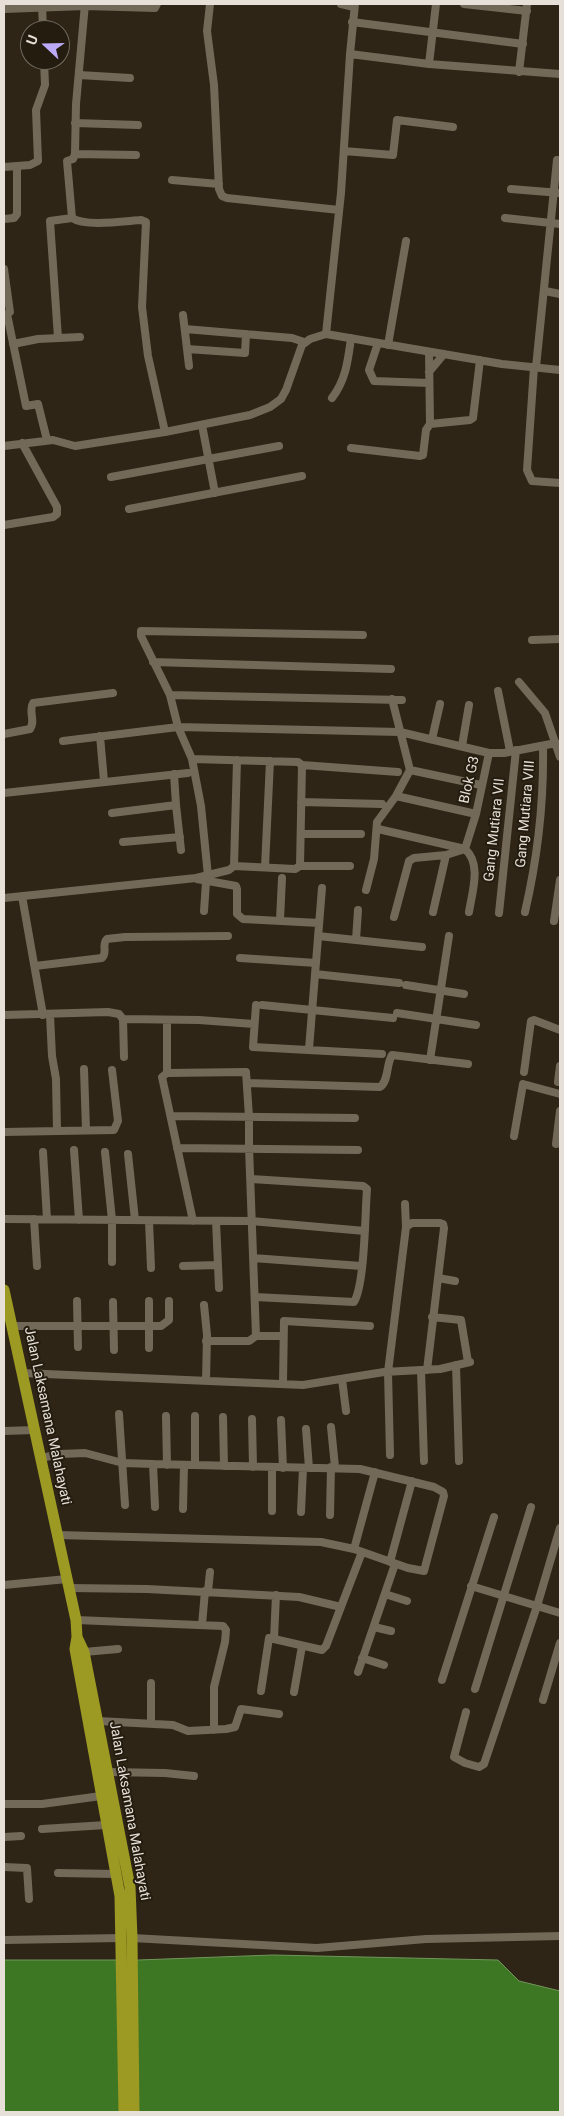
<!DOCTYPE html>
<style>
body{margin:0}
#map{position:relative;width:564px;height:2116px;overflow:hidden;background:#2e2517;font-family:Roboto,sans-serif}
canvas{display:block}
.frame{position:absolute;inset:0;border:5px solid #e6e0d8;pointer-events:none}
.north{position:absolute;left:20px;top:20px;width:50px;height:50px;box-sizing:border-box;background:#241c0e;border:1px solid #726a5f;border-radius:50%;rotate:291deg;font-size:14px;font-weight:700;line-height:20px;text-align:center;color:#e6e0d8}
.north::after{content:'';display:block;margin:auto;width:18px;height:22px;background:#bcaaf6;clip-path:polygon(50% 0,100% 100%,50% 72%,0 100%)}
</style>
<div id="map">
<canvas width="564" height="2116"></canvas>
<div class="frame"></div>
<div class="north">U</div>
</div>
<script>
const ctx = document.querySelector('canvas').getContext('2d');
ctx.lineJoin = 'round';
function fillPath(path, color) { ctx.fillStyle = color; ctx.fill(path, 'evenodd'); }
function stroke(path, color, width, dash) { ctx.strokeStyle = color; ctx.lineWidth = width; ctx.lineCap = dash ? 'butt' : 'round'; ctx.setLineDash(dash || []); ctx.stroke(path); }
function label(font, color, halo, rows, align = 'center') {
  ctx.font = font + ' Roboto,sans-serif'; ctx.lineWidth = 4; ctx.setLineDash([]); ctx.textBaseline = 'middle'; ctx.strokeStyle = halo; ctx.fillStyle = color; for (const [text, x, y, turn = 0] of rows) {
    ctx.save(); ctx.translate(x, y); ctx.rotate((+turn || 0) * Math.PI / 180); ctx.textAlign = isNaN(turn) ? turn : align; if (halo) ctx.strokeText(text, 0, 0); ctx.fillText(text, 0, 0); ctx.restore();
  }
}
const water = new Path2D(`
 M273,1955L498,1960L519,1981L560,1991V2112H4V1960H138Z`);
fillPath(water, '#3e7724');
stroke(water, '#70965a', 1);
stroke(new Path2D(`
 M42,4L43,30
 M85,4L76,104L75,154L73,159L67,161L72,218C85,227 125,221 141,220L146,222L142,307L148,356L165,432
 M210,4L207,31L214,85L219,189L222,196L227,198L339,210
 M341,4L354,7
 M464,4L527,11
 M4,9L85,6L155,8L157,4
 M352,22L523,44
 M350,54L429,64L560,74
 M429,64L436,4
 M519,72L527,4
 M79,75L130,78
 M75,123L138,125
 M344,151L393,155L397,120L453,127
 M75,154L136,155
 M4,167L30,165L38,161L36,110L45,85L44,60
 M172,180L219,184
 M511,189L560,193
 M505,218L560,224
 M4,219L14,218L17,214V167
 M4,269L10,312L7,314
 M545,291L560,294
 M4,315L7,314L26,406L38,404L47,440
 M183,315L189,366
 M185,329L292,338L304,342
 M326,334L341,193L350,54L355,4
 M58,338L50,221L72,218
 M378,343L369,370L374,381L429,383
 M13,344L38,339L80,337
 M388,345L406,241
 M187,349L245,353L246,334
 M429,352L430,424
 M534,367L527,470L532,481L560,483
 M536,367L557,160
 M429,372L444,354
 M332,398C346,380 348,360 351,338
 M202,425L215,493
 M4,446L53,440L75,446L165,432L250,415L270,407L281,399L286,390L302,345L310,339L326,334L502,364L560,370
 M351,448L420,456L423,455L426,430L430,424L470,420L473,418L480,360
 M111,477L279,446
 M129,509L302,476
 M4,525L53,517L57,514V507L22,443
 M532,640L560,639
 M153,662L391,669
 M519,682L545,713L560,757
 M498,691L510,751
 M170,695L402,700
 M4,734L30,729C36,721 28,711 33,703L113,693
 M100,736L104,781
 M432,739L440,704
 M63,741L178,727L400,732L489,753
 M462,746L469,705
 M192,759L298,762L302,765L398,772
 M410,770L481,785
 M4,793L188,773
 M396,796L476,814
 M301,802L382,804
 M176,805L181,850
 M112,813L176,805L174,774
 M378,829L465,849C482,864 472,892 469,912
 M301,834H361
 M123,842L180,837
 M465,849L476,814L489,753H504L556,743
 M234,866L295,869L300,866L302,765
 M300,866H350
 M265,867L270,761
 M208,876L201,806L192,759L178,727L170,695L141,636V631L363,635
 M197,879L236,886L237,889V914L243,919L319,923
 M366,890L374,859L377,822L396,796L410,770L392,699
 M22,896L43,1015
 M4,898L196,878L229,870L234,866L237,760
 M204,911L206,882
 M433,912L446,855
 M525,912C538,856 544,803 543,746
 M499,913L516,750
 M394,917L409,861L414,858L446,855L465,849
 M280,920L282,878
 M554,921L560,880
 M318,936L422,947
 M356,940L358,910
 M240,958L316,963
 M35,966L102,958C108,953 101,944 107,939L125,937L228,936
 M315,974L399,983
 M406,985L464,994
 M256,1005L253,1047L382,1054
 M262,1005L393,1018
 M397,1013L476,1025
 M4,1015L108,1012L119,1014L123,1019L199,1020L254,1024
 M50,1015L52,1056L56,1079L57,1131
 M123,1019L124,1057
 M167,1020V1073L162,1077L193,1221
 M309,1049L322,888
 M430,1060L449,936
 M84,1069L86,1130
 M524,1072L531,1021L534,1020L560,1030
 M167,1073L246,1072L249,1117V1147L256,1336L249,1341H206
 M558,1082L560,1066
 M247,1083L380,1087C389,1081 386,1064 392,1055L468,1064
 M171,1116L355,1118
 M4,1132L114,1130L118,1121L112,1070
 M514,1136L523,1084L560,1094
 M556,1144L560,1111
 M177,1148L358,1150
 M74,1150L79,1220
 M43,1152L47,1219
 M105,1152L112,1220V1262
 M128,1154L135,1220
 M251,1179L363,1186L367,1189C365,1213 365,1284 354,1302L255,1297
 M405,1204L406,1227
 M4,1219L251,1221L365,1231
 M34,1219L37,1266
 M149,1221L151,1268
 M216,1221L219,1288
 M253,1258L361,1266
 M183,1266L218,1265
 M438,1278L455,1281
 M77,1301L78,1347
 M113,1302L114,1350
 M204,1305L207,1335L206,1381
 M432,1317L461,1320L468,1362
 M12,1326H161L169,1320V1301
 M256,1336H283
 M149,1348V1301
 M456,1365L459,1461
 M421,1370L424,1461
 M22,1373L303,1385L384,1372L440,1369L470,1362
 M342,1379L346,1411
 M283,1383L284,1321L370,1326
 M119,1414L125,1505
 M166,1416L167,1465
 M223,1417L224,1466
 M252,1419L253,1467
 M281,1420L283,1468
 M331,1427L335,1467
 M306,1429L309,1468
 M4,1431L35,1430
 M390,1455L388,1372L406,1227L412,1223H440L443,1224L444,1228L427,1370
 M41,1458L60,1454L85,1453L123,1463L153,1464L360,1469L434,1487L443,1492L444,1496L424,1571L408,1568L354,1549L321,1542L57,1535
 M153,1464L155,1507
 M195,1465V1416
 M183,1509L184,1465
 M272,1511V1467
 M301,1512L303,1468
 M330,1515L331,1467
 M560,1528L537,1606L560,1613
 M354,1549L375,1472
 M390,1562L412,1481
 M4,1585L67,1579
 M69,1588L147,1589L299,1597L341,1607
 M208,1591L210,1572
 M385,1594L407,1601
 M276,1595L274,1639L322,1650L326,1646L362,1552
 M76,1620L223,1626L226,1630L225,1642L214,1687V1730
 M202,1625L205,1591
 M374,1627L391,1631
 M84,1652L118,1649
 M362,1658L384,1665
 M358,1672L395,1564
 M442,1680L494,1517
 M475,1689L531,1507
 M261,1691L269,1638L274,1639
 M294,1692L302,1646
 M543,1700L560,1643
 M466,1712L454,1757L465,1763L479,1767L484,1764L537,1606L471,1586
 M98,1721L173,1725L188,1731L226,1729L235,1727L241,1709L279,1714
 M151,1723V1683
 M108,1772L165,1773L194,1776
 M4,1804H42L101,1796
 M42,1829L106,1825
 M4,1837L21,1836
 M4,1867L27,1868L29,1899
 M58,1873L117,1874
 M132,1938L317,1948L426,1939L560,1936
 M4,1940L121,1938`), '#736959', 8);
stroke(new Path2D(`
 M4,1290L76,1620L77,1637L75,1649L120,1896L124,2112
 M77,1637L84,1652L130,1887L132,1938L134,2112`), '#9c9a22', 11);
label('14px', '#e6e0d8', '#241c0e', [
 ["Blok G3",470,780,-77],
 ["Gang Mutiara VIII",526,814,-85],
 ["Gang Mutiara VII",495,830,-84],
 ["Jalan Laksamana Malahayati",47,1416,78],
 ["Jalan Laksamana Malahayati",129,1811,80]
]);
</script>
